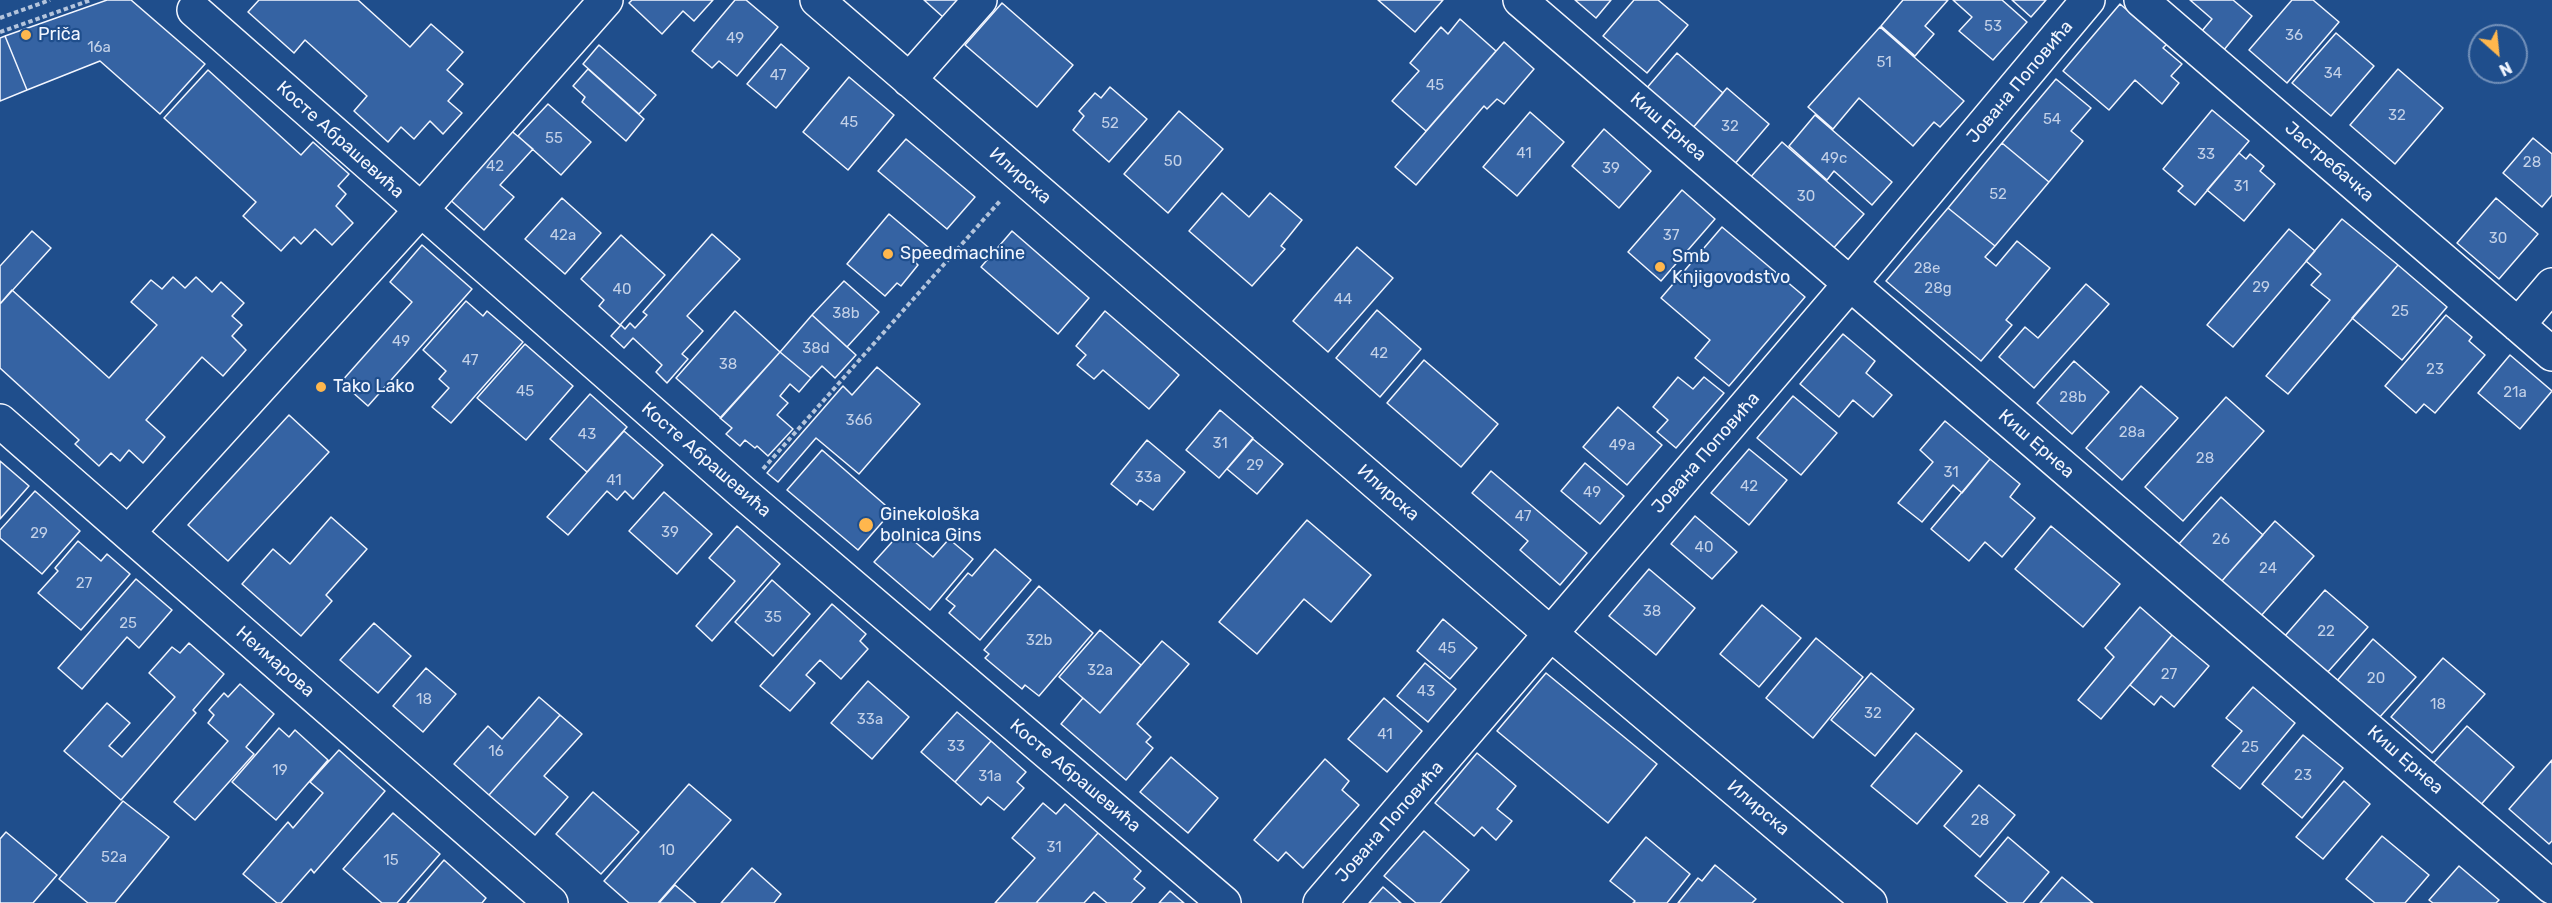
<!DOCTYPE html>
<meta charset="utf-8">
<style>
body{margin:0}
#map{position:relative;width:2552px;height:903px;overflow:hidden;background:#1f4e8c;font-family:Rubik,sans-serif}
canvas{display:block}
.north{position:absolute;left:2468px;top:24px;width:60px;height:60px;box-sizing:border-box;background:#1f4e8c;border:2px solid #7391ba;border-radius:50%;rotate:153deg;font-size:16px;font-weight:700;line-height:24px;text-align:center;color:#f2f6ff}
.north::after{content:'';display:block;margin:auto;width:21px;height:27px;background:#ffb74d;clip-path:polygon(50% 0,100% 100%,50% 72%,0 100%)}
</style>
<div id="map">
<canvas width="2552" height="903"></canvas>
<div class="north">N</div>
</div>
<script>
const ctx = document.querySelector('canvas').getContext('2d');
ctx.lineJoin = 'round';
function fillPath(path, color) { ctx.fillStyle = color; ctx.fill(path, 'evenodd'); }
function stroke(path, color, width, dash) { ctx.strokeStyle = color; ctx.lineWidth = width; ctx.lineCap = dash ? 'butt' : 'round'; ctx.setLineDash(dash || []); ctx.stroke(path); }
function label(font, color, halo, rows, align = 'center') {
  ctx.font = font + ' Rubik,sans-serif'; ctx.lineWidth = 4.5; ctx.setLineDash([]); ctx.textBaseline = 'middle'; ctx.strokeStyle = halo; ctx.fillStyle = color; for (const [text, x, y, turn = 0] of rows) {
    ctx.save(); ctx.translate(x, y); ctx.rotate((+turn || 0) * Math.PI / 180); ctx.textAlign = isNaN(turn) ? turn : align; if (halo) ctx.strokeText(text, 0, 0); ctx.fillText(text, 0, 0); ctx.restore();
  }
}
const building = new Path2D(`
 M107,0H131L205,64L160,114L100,61L27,90L5,36Z
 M259,0H358L410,47L431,24L463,52L447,70L463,84L448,101L462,113L443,134L430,121L414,139L401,127L388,142L354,111L367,96L305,40L294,53L248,12Z
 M632,0H713L694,21L683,11L662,34L629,3Z
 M735,0H746L778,27L737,76L719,61L712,68L692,51Z
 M924,0H958L943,17Z
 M1378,0H1443L1415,32Z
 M1575,0H1611L1596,18Z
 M1634,0H1658L1688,25L1647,73L1603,36Z
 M1903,0H1948L1925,26L1934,34L1915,56L1881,26Z
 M1953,0H2002L2027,22L1993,60L1959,31L1972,17Z
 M2012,0H2046L2031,17Z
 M2190,0H2233L2252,16L2223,51L2201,32L2212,19Z
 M2292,0H2313L2339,22L2287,83L2249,50Z
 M1002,3L1073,65L1037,107L965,45Z
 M2120,4L2167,44L2163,48L2182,64L2171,76L2179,83L2162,104L2135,80L2109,110L2063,71Z
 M1460,19L1496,51L1426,131L1392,101L1419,71L1410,63L1441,27L1448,34Z
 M1880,27L1964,101L1940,127L1934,122L1913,146L1859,98L1833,129L1808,107Z
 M2336,33L2374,66L2331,116L2292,83Z
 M5,36L27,90L0,101V38Z
 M1504,42L1534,69L1504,104L1497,99L1487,109L1484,106L1416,185L1395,167Z
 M781,44L809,68L776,108L747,84Z
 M599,45L656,95L639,114L583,64Z
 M1677,53L1723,93L1691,130L1645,90Z
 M588,69L644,119L626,141L582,102L585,97L573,86Z
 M2398,69L2443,108L2395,164L2350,125Z
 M208,70L301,155L313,142L349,174L338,186L346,194L336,206L353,223L332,245L315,229L301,244L294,237L281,251L243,216L256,202L164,118Z
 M849,77L894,115L848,170L803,132Z
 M2056,79L2091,108L2071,131L2083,141L2049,182L2002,143Z
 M1110,87L1147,119L1109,162L1073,130L1084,116L1079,111L1095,93L1101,98Z
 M1727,88L1769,124L1733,166L1691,130Z
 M548,104L591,142L561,175L518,136Z
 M2212,110L2249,141L2195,205L2178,191L2183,186L2163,169Z
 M1179,111L1223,149L1168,213L1124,174Z
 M1530,112L1564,142L1517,196L1483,167Z
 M1815,115L1892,182L1872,205L1834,171L1827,180L1789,146Z
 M508,128L533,149L500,185L514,197L484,230L447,197Z
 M1604,129L1651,171L1619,208L1572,166Z
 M2533,138L2552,154V195L2542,207L2503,173Z
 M906,139L975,197L947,229L878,171Z
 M1782,142L1864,214L1830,252L1748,180Z
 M2002,143L2049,182L1995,246L1948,208Z
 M2239,153L2246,159L2250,154L2264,166L2260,171L2275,184L2244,221L2207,190Z
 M1682,190L1715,219L1661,281L1628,252Z
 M1222,193L1249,217L1270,193L1302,220L1281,246L1285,249L1252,286L1189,231Z
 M562,198L601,233L565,274L525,239Z
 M2496,198L2538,234L2499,279L2457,243Z
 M1948,208L1995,246L1985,257L1996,266L2017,241L2050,268L2006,320L2012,325L1981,361L1886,281Z
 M889,214L928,247L915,262L918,265L901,286L897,283L885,296L847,264Z
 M2342,219L2398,265L2288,394L2266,376L2330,300L2311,285L2321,274L2306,261Z
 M1722,227L1805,297L1729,386L1695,358L1710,340L1661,298Z
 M2289,229L2315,251L2233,347L2207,325Z
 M32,231L51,248L0,304V266Z
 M1012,231L1089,298L1058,334L981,267Z
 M712,234L740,259L687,316L703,331L682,354L688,359L667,383L656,372L662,365L633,338L624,348L611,336L621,325L625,329L630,323L635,328L647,315L643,312Z
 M621,235L665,275L620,325L599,306L604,300L581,279Z
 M422,245L472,289L368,406L341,382L412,302L390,282Z
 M1357,247L1393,278L1328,352L1293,321Z
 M2398,265L2447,307L2402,360L2352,318Z
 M173,277L185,288L196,277L212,292L221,282L244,303L232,316L242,325L232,336L246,350L223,376L202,357L146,420L165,437L143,463L129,450L120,461L111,453L99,466L75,444L79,440L0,368V304L12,290L109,378L157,325L131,302L151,280L162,289Z
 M844,281L879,312L847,347L812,315Z
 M2086,284L2109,304L2034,388L1999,357L2025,327L2038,338Z
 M466,301L483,316L487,311L523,342L451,423L432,407L449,388L439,379L446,371L423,350Z
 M1377,310L1421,349L1380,397L1336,358Z
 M735,311L780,352L721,418L676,378Z
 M1105,311L1179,375L1149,409L1103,370L1094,379L1077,365L1086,355L1076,346Z
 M812,315L856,355L835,378L822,366L811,378L780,352Z
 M2446,315L2472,337L2469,341L2485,355L2435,413L2424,404L2416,413L2385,386Z
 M1843,334L1875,361L1866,373L1892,395L1873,417L1853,400L1839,417L1800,384Z
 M525,344L573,386L526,440L477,398Z
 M780,352L811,378L799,392L790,384L780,396L788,403L777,415L793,429L768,456L757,446L755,448L745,440L740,446L726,434L732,428L720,418Z
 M2510,355L2552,391L2520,429L2478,393Z
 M1424,360L1498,424L1461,467L1387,403Z
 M2074,361L2109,392L2072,434L2037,403Z
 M877,367L920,404L859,474L816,438L778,482L767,473L843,386L852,395Z
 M1678,377L1693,389L1704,377L1724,393L1676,448L1657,432L1668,420L1653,407Z
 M2141,386L2178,418L2122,480L2086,448Z
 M590,394L627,427L587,472L550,439Z
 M1793,396L1837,433L1801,475L1757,438Z
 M2226,397L2264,431L2183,521L2145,487Z
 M1618,407L1662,445L1627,485L1583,447Z
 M1220,410L1253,438L1219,478L1186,450Z
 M289,415L329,452L228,561L188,525Z
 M1945,421L1990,459L1962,493L1953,485L1922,522L1898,503L1933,462L1920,450Z
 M624,431L663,465L633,499L625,491L617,500L607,491L568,535L547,517Z
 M1253,439L1283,464L1257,494L1227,469Z
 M1147,440L1185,472L1153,510L1140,500L1137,505L1111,484Z
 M1749,449L1787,480L1749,525L1711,493Z
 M822,450L892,511L858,550L787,490Z
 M1990,459L2020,484L2010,497L2035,518L2002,557L1985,542L1969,561L1931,529Z
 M0,461L29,486L0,519Z
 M1585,463L1624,496L1600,524L1561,491Z
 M1491,471L1587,553L1560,585L1520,550L1528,541L1472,493Z
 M35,491L80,531L42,574L0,538V530Z
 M664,492L712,534L677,574L629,531Z
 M2221,497L2263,535L2221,582L2178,545Z
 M1695,516L1737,552L1712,579L1671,544Z
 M331,517L367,549L326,595L332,601L301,636L242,584L273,549L290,564Z
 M1307,520L1371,575L1331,622L1304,599L1257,654L1219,622Z
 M2275,521L2314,556L2260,617L2221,582Z
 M737,526L780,564L712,641L696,626L735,581L709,558Z
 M2051,526L2120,584L2083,627L2015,569Z
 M902,531L933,557L949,539L973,559L930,610L874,562Z
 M78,541L101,561L107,554L130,574L81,630L38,593L58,571L55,568Z
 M995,549L1031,580L980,640L949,613L955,606L946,599L968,573L972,576Z
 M1649,569L1695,608L1656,655L1609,616Z
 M136,579L172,610L139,648L127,637L82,689L58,668Z
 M772,580L810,614L773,656L735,622Z
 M1039,586L1093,633L1039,696L1025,685L1022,689L985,658L989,654L984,650Z
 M2325,590L2368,627L2326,674L2284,637Z
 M832,604L866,634L860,641L868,649L841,679L820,660L806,675L815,683L790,711L760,686Z
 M1762,605L1801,638L1759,687L1720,654Z
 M2140,607L2172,635L2101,719L2078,700L2114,657L2105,648Z
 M1443,619L1477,648L1450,679L1417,651Z
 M374,623L411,656L378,693L340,660Z
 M1100,630L1141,665L1100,713L1059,677Z
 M2172,635L2209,666L2174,707L2161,696L2154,705L2130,685Z
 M1816,638L1863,677L1813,738L1766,698Z
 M2373,639L2416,677L2378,719L2336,682Z
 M1162,641L1189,664L1137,724L1151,737L1146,742L1153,748L1126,780L1061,724L1083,698L1100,713Z
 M189,643L224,674L193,710L196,713L121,800L64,751L107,703L130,723L109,746L122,757L175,697L149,673L172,647L180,653Z
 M2443,658L2485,694L2432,753L2391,717Z
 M1425,663L1456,689L1428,722L1397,696Z
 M426,668L456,694L423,732L393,706Z
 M1546,673L1657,764L1608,823L1497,731Z
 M1871,673L1914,709L1875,756L1831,720Z
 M868,681L909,717L872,759L831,723Z
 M240,684L274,714L246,747L254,754L195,820L174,802L228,741L208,723L214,715L209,710L224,693L228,697Z
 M2253,687L2295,723L2240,789L2212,766L2242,731L2226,718Z
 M539,697L560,715L489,795L454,764L488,726L502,739Z
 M1384,698L1422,731L1387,772L1348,739Z
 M957,712L991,741L955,782L921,752Z
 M560,715L582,734L544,776L568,797L535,835L489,795Z
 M2467,726L2514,767L2478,808L2431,766Z
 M279,728L289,737L295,730L328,760L276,820L232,782Z
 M1916,733L1962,771L1917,824L1871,786Z
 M2303,735L2343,768L2302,818L2262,784Z
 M991,741L1026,772L1017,782L1024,788L1004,810L988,797L981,805L955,782Z
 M339,750L385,791L314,873L311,869L281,903H277L243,874L288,822L293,828L323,793L310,782Z
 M1477,753L1516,786L1497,809L1512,821L1496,840L1482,827L1474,836L1435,803Z
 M1171,757L1218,798L1188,833L1140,792Z
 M1325,759L1349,781L1342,790L1359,805L1303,868L1286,852L1278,861L1254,840Z
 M2552,760V841L2549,844L2509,809Z
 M2344,781L2370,804L2323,859L2296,837Z
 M689,784L731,820L658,903H629L604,881Z
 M1979,785L2015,815L1980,857L1944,826Z
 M593,792L639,832L601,874L556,834Z
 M123,801L169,837L115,903H88L59,879Z
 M1043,803L1056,814L1065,804L1098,833L1036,903H995L1035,858L1012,838Z
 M393,813L440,854L397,903H382L343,869Z
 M1424,831L1469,870L1440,903H1416L1384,876Z
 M6,832L57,875L33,903H0V839Z
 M1098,833L1141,871L1134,879L1145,888L1131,903H1107L1094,892L1084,903H1036Z
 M2382,836L2429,875L2405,903H2375L2346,879Z
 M1646,837L1690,874L1667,903H1633L1635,901L1610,881Z
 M2008,837L2049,872L2023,903H2008L1975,876Z
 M444,860L486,898L482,903H407Z
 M1715,865L1756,899L1752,903H1678L1698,878L1702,881Z
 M2459,866L2499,900L2496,903H2433L2429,900Z
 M752,868L781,894L774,903H721Z
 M2062,877L2093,903H2040Z
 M675,885L696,903H659Z
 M1383,887L1401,903H1369Z
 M1170,891L1184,903H1159Z`);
fillPath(building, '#3563a3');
stroke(building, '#f2f6ff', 1.5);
const minor = new Path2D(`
 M817,0L1551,634L1870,903
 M1520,0L2552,887
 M2141,0L2552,354
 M194,10L742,492L1224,903
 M909,80L980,0
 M2518,325L2552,285
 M0,421L551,903
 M128,533L420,211L606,0
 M1320,903L1850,284L2088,0`);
stroke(minor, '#f2f6ff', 36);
stroke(new Path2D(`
 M0,18L50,0
 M0,32L91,0
 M763,469L1000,201`), '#b3c4dc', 4, [4.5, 3]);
stroke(minor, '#1f4e8c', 33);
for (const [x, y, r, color] of [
 [26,35,6,"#ffb74d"],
 [888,254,6,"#ffb74d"],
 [1660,267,6,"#ffb74d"],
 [321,387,6,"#ffb74d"],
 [866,525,8,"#ffb74d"]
]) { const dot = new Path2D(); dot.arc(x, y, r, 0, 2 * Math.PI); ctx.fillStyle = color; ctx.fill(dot); stroke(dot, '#1f4e8c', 2); }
label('15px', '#c3d1e8', null, [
 ["53",1993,27],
 ["36",2294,36],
 ["49",735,39],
 ["16a",99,48],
 ["51",1884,63],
 ["34",2333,74],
 ["47",778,76],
 ["45",1435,86],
 ["32",2397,116],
 ["54",2052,120],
 ["45",849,123],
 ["52",1110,124],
 ["32",1730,127],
 ["55",554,139],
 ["41",1524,154],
 ["33",2206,155],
 ["49c",1834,159],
 ["50",1173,162],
 ["28",2532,163],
 ["42",495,167],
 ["39",1611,169],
 ["31",2241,187],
 ["52",1998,195],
 ["30",1806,197],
 ["42a",563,236],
 ["37",1671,236],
 ["30",2498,239],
 ["28e",1927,269],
 ["29",2261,288],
 ["28g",1938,289],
 ["40",622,290],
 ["44",1343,300],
 ["25",2400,312],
 ["38b",846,314],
 ["49",401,342],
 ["38d",816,349],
 ["42",1379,354],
 ["47",470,361],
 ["38",728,365],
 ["23",2435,370],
 ["45",525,392],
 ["21a",2515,393],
 ["28b",2073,398],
 ["36б",859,421],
 ["28a",2132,433],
 ["43",587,435],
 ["31",1220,444],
 ["49a",1622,446],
 ["28",2205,459],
 ["29",1255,466],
 ["31",1951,473],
 ["33a",1148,478],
 ["41",614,481],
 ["42",1749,487],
 ["49",1592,493],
 ["47",1523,517],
 ["39",670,533],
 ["29",39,534],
 ["26",2221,540],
 ["40",1704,548],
 ["24",2268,569],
 ["27",84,584],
 ["38",1652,612],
 ["35",773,618],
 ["25",128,624],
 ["22",2326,632],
 ["32b",1039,641],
 ["45",1447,649],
 ["32a",1100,671],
 ["27",2169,675],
 ["20",2376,679],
 ["43",1426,692],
 ["18",424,700],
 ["18",2438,705],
 ["32",1873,714],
 ["33a",870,720],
 ["41",1385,735],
 ["33",956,747],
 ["25",2250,748],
 ["16",496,752],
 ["19",280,771],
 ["23",2303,776],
 ["31a",990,777],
 ["28",1980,821],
 ["31",1054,848],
 ["10",667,851],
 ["52a",114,858],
 ["15",391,861]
]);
label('18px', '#f2f6ff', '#1f4e8c', [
 ["Priča",38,35],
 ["Speedmachine",900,254],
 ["Smb",1672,257],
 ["Knjigovodstvo",1672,278],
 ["Tako Lako",333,387],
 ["Ginekološka",880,515],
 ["bolnica Gins",880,536]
], 'left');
label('18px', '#f2f6ff', '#1f4e8c', [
 ["Јована Поповића",2020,82,-50],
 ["Киш Ернеа",1668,127,41],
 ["Косте Абрашевића",340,140,42],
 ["Јастребачка",2329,162,41],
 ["Илирска",1020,176,41],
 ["Киш Ернеа",2036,444,41],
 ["Јована Поповића",1706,453,-49],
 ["Косте Абрашевића",706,460,41],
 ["Илирска",1388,493,41],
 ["Неимарова",275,662,41],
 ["Киш Ернеа",2405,760,41],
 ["Косте Абрашевића",1075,776,40],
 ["Илирска",1758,808,40],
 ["Јована Поповића",1390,822,-49]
]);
</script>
